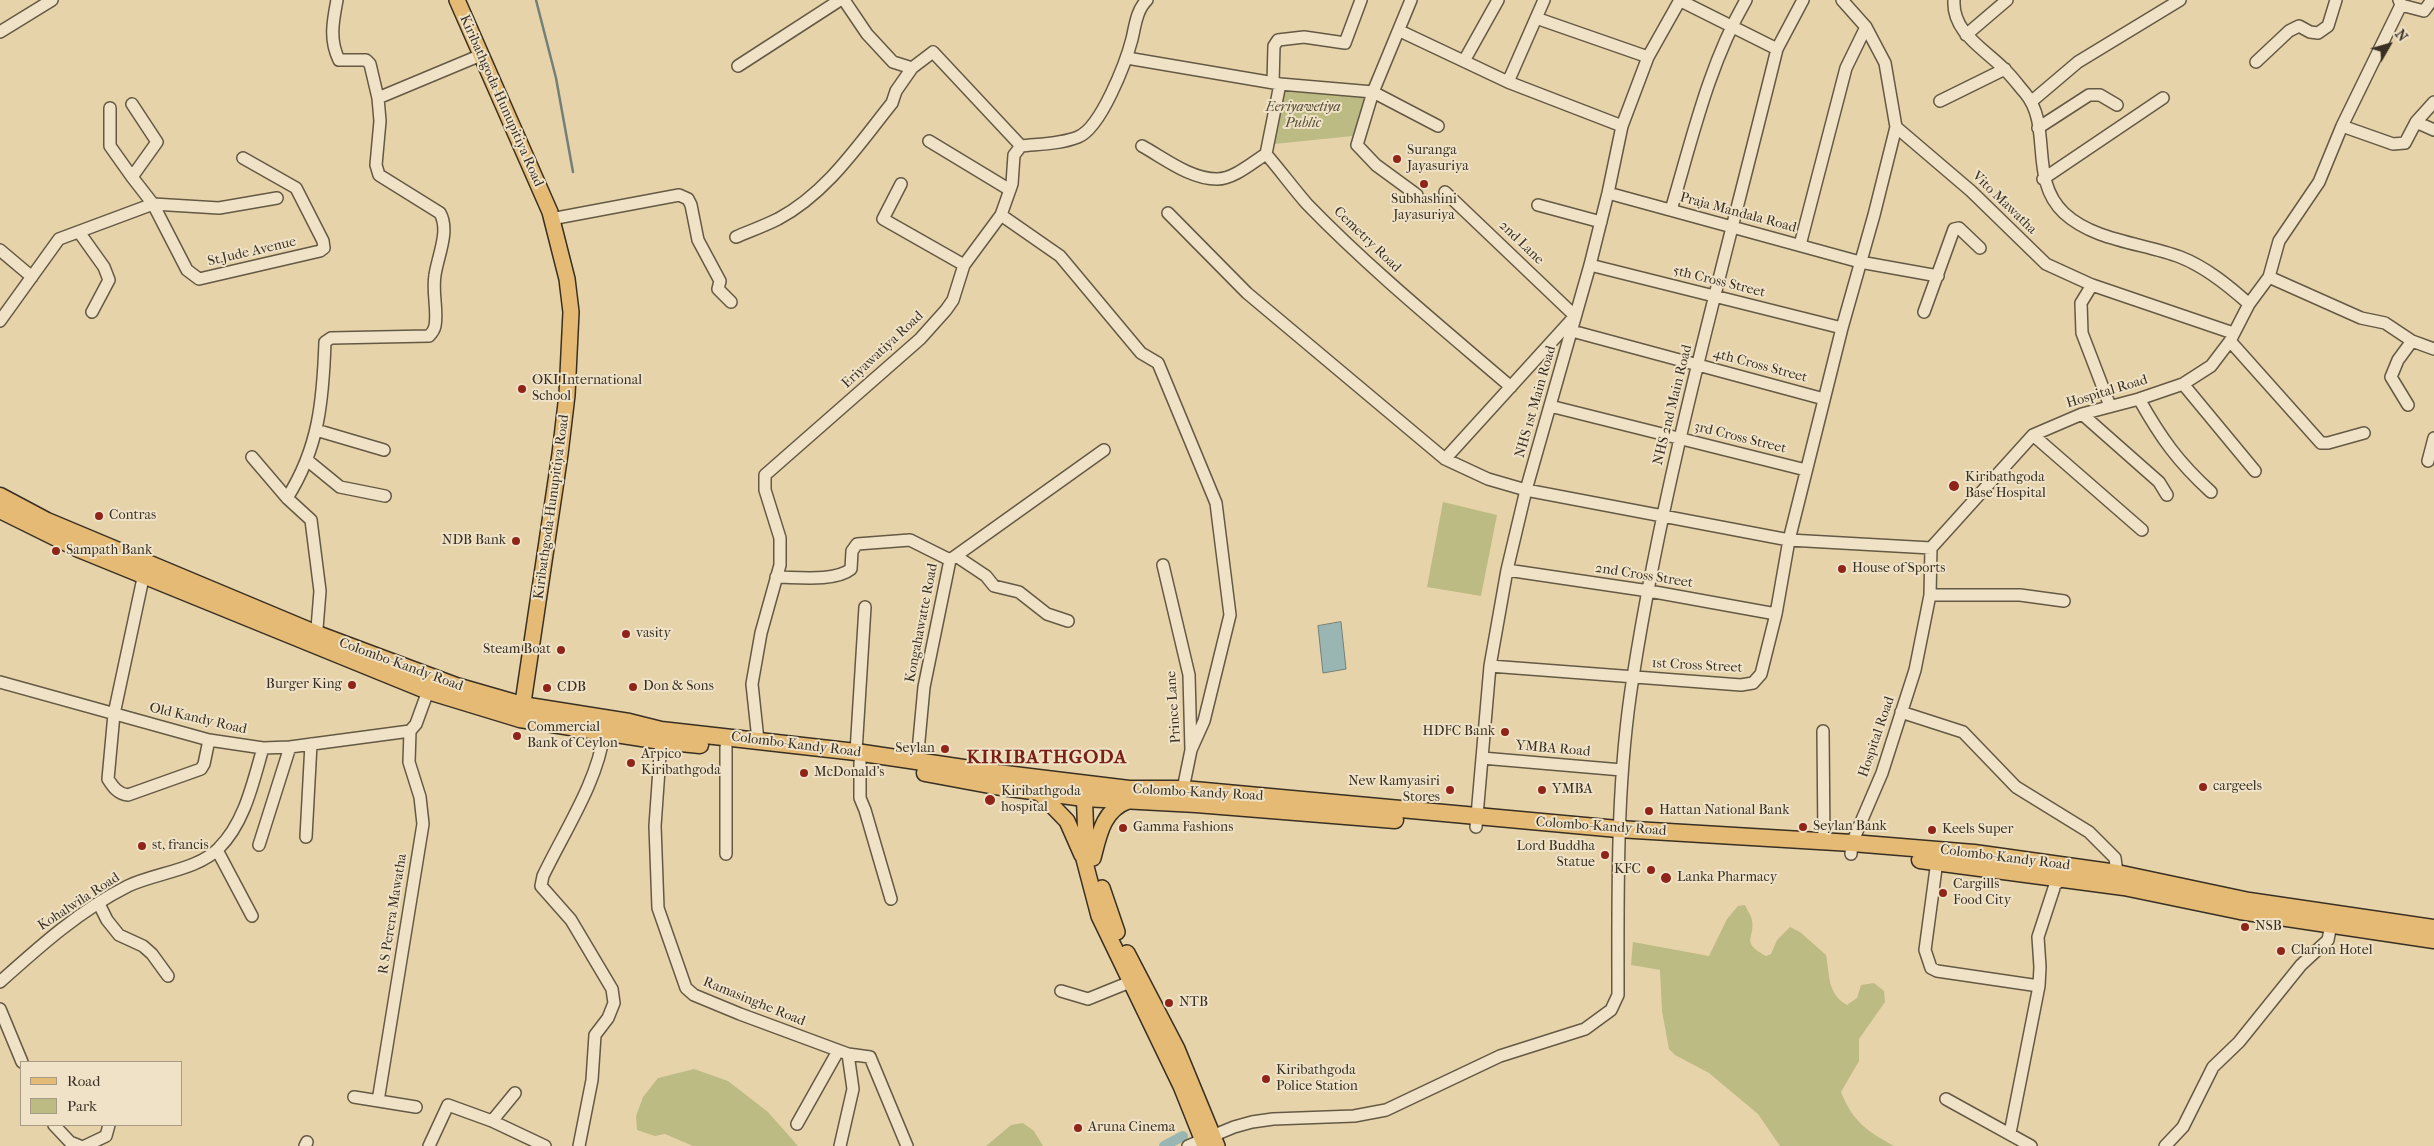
<!DOCTYPE html>
<style>
body{margin:0}
#map{position:relative;width:2434px;height:1146px;overflow:hidden;background:#e7d3a9;font-family:"IM FELL French Canon",serif}
canvas{display:block}
.legend{position:absolute;left:20px;top:1061px;width:162px;height:65px;box-sizing:border-box;background:#efe2c7;border:1px solid #a69b85;margin:0;padding:6px 9px;list-style:none;font-size:15px;color:#393023}
.legend li{display:flex;align-items:center;gap:10px;height:25px}
.legend b{width:25px;border:1px solid #a69b85}
.north{position:absolute;left:2364px;top:20px;width:50px;height:50px;-webkit-text-stroke:4px #efe2c7;paint-order:stroke;rotate:52deg;font-size:14px;font-weight:700;line-height:20px;text-align:center;color:#393023}
.north::after{content:'';display:block;margin:auto;width:18px;height:22px;background:#393023;clip-path:polygon(50% 0,100% 100%,50% 72%,0 100%)}
</style>
<div id="map">
<canvas width="2434" height="1146"></canvas>
<ul class="legend">
<li><b style="height:6px;background:#e4ba74"></b>Road</li>
<li><b style="height:14px;background:#bcbb84"></b>Park</li>
</ul>
<div class="north">N</div>
</div>
<script>
const ctx = document.querySelector('canvas').getContext('2d');
ctx.lineJoin = 'round';
function fillPath(path, color) { ctx.fillStyle = color; ctx.fill(path, 'evenodd'); }
function stroke(path, color, width, dash) { ctx.strokeStyle = color; ctx.lineWidth = width; ctx.lineCap = dash ? 'butt' : 'round'; ctx.setLineDash(dash || []); ctx.stroke(path); }
function label(font, color, halo, rows, align = 'center') {
  ctx.font = font + ' "IM FELL French Canon",serif'; ctx.lineWidth = 4; ctx.setLineDash([]); ctx.textBaseline = 'middle'; ctx.strokeStyle = halo; ctx.fillStyle = color; for (const [text, x, y, turn = 0] of rows) {
    ctx.save(); ctx.translate(x, y); ctx.rotate((+turn || 0) * Math.PI / 180); ctx.textAlign = isNaN(turn) ? turn : align; if (halo) ctx.strokeText(text, 0, 0); ctx.fillText(text, 0, 0); ctx.restore();
  }
}
fillPath(new Path2D(`
 M1282,90L1366,96L1353,136L1274,144Z
 M1443,502L1497,515L1481,596L1427,587Z
 M1745,905C1747,910 1751,915 1752,920C1755,939 1740,942 1766,956L1771,954L1777,940L1790,927L1800,932L1826,955C1830,975 1827,994 1847,1005L1857,998L1861,985L1874,983L1884,991L1885,1002L1859,1039V1061L1841,1092C1853,1122 1867,1131 1894,1146H1780L1758,1114L1709,1073L1675,1055L1669,1049L1662,1011L1660,970L1631,965L1633,942L1709,956L1727,919L1738,906Z
 M694,1069L728,1081L768,1112L798,1146H693L665,1134L655,1136L637,1130L636,1116L643,1097L658,1078Z
 M1023,1123L1034,1131L1043,1146H986L1011,1125Z`), '#bcbb84');
const water = new Path2D(`
 M1341,622L1346,669L1323,673L1318,626Z`);
fillPath(water, '#9ab6b2');
stroke(water, '#738079', 1);
stroke(new Path2D(`
 M536,0L556,78L573,172`), '#738079', 2.5);
stroke(new Path2D(`
 M1164,1146L1183,1136`), '#9ab6b2', 10);
const minor = new Path2D(`
 M337,0C333,21 329,40 339,60H366L370,64L378,98
 M844,0L867,34L893,62L912,68L933,52L1021,146
 M1411,0L1373,92L1357,145L1376,165L1417,195
 M1544,0L1508,82L1622,126
 M1679,0L1777,49
 M1842,0L1866,27L1885,63L1896,127L1971,191L2046,264L2092,285L2233,333
 M1954,0C1952,32 1983,48 2003,68C2011,75 2018,85 2025,93C2053,126 2028,179 2064,213C2094,241 2143,243 2180,257C2206,267 2229,286 2249,304
 M2401,5L2424,11L2432,0
 M1536,18L1648,57
 M1400,31L1508,82
 M0,32L52,0
 M1966,35L2007,0
 M1127,58L1280,84L1373,92L1438,126
 M1464,61L1498,0
 M2256,62L2289,31L2299,26L2310,32L2318,33L2328,26L2336,0
 M738,66L840,0
 M1273,83L1274,46L1278,40L1304,37L1345,43L1361,0
 M1280,84L1266,154C1280,170 1293,188 1307,204C1370,269 1441,327 1511,387
 M1940,101L2005,69
 M2032,101L2078,62L2180,0
 M132,104L157,142L132,177L153,204L219,208L277,198
 M110,108V146L132,177
 M2416,122L2434,130
 M2342,126L2393,144L2405,143L2416,122L2434,102
 M2038,128L2089,95H2100L2117,105
 M929,141L1010,190
 M1142,146C1164,158 1190,179 1217,179C1234,179 1253,162 1266,154
 M2043,179L2163,98
 M901,184L883,219L964,265
 M1608,193L1860,262L1938,276
 M1538,205L1601,222
 M1671,210C1692,139 1709,64 1746,0
 M1168,213L1247,293L1445,459L1488,479L1526,490L1789,540L1842,328L1874,215L1896,127
 M1001,215L1060,256L1141,353L1158,363L1216,503L1230,615L1204,721L1191,750
 M551,219L679,195L688,199L691,205L698,240L720,281L718,289L731,302
 M79,232L104,267L109,280L92,312
 M736,237C750,231 764,226 778,219C827,193 859,144 892,103L896,91L912,68
 M1800,245L1846,68L1866,27
 M0,250L32,277
 M1590,265L1842,328
 M2269,277L2361,318L2385,323L2412,341L2434,349
 M2092,285L2081,303L2082,333L2110,406
 M1924,312L1954,229L1959,228L1980,248
 M0,321L59,239L153,204L187,270L199,279L320,251L324,248L323,241L296,188L243,158
 M1572,331L1824,399
 M2230,341L2321,443H2328L2364,433
 M2183,384L2255,471
 M2139,399C2161,438 2178,462 2211,492
 M2408,405L2391,377L2398,360L2412,341
 M1550,406L1806,470
 M2082,414L2159,482L2167,495
 M316,430L384,450
 M2033,435L2142,530
 M252,457L287,498L311,520L320,591L316,641
 M1445,459L1575,316L1445,192
 M307,460L340,487L385,496
 M2428,461L2434,438
 M287,498C319,448 323,400 325,342L331,338L429,336C432,333 434,331 435,326C438,310 432,292 435,275C438,255 450,231 440,213L379,175L376,165L380,121L378,98L481,55
 M956,556L986,576L994,586L1019,592L1047,614L1068,621
 M1163,565L1189,675L1191,750L1183,789
 M145,569L114,714L108,779C113,787 118,794 128,795L201,769L204,764L209,740
 M1507,570L1649,591L1776,614
 M776,577C796,577 835,582 851,569L852,551L857,544L910,540L950,560
 M1930,595H2020L2064,601
 M1490,666L1741,685L1753,683L1761,674L1776,614L1789,540L1931,548
 M0,682L209,740L263,748L290,747L410,731L416,724L428,691
 M1901,712L1963,732L2016,787L2089,832L2115,858L2117,873
 M1823,731L1824,842
 M758,740L752,684L761,633L780,565V538L765,490V475L920,339L946,310L953,300L964,265L1001,215L1012,184L1014,155L1021,146C1039,144 1061,144 1078,137C1101,128 1126,62 1132,39C1135,26 1137,9 1147,0
 M661,741L655,826L658,908L686,988L694,995L740,1014L848,1054L853,1089L840,1146
 M856,752L865,607
 M1482,758L1622,770
 M860,762V798L865,810L891,899
 M917,762L924,687L950,560L1104,450
 M1476,827L1490,666L1507,570L1526,490L1590,265L1608,193L1622,126L1648,57L1680,0
 M306,837L311,744
 M259,845L290,747
 M217,850L252,916
 M726,854V747
 M1851,854L1852,843L1882,773L1915,670L1930,595L1931,548L2033,435L2082,414L2139,399L2183,384L2211,366L2230,341L2249,304L2269,277L2279,241L2319,182L2342,126L2401,5L2399,0
 M1937,861L1925,950L1931,968L1937,971L2039,986
 M99,904L107,920L119,935L143,946L152,954L168,976
 M0,982C39,947 80,910 128,886C155,873 198,870 219,848C245,822 253,782 263,748
 M1061,991L1088,999L1130,982
 M0,1009L22,1062
 M848,1054L870,1057L907,1146
 M354,1097L416,1107
 M1946,1099L2031,1146
 M378,1101L423,824L420,797L409,762L410,731
 M492,1121L515,1093
 M797,1124L838,1051
 M54,1125L70,1142L80,1146
 M2010,1133L2039,986L2040,967L2038,937L2055,885L2065,877
 M85,1146L106,1136L109,1125
 M305,1146L307,1142
 M429,1146L448,1105L492,1121L545,1146
 M579,1146L592,1080L595,1035L608,1018L614,1003L612,989L571,920L541,886L543,876C564,832 598,781 604,733
 M1188,1146L1234,1127L1252,1122L1273,1119L1354,1116L1386,1110L1500,1056L1585,1029L1611,1010L1618,995C1618,889 1616,782 1633,677C1666,465 1726,258 1777,49L1803,0
 M2165,1146L2183,1127L2213,1067L2239,1042L2301,965L2328,940L2332,919`);
const major = new Path2D(`
 M457,0L550,212L567,279L571,312L567,395L560,454L521,716
 M1084,786L1086,840L1084,859L1099,916L1181,1086L1205,1146
 M1039,792L1067,821L1082,855
 M1093,858C1099,835 1103,810 1128,801
 M1102,888L1117,932
 M1127,953L1177,1049L1217,1146`);
const highway = new Path2D(`
 M0,496L47,521L317,634L456,686L522,705L629,722L661,730L856,752L997,773L1129,789H1183L1618,829L1852,843L1974,853L2117,873L2249,901L2434,928
 M0,510L79,549L428,691L520,719L661,741L700,745
 M925,773L995,786L1084,798L1196,804L1395,820
 M1920,860L2124,887L2240,911L2434,940`);
stroke(minor, '#645944', 14);
stroke(major, '#393023', 18);
stroke(highway, '#393023', 19);
stroke(minor, '#efe2c7', 11);
stroke(major, '#e4ba74', 15);
stroke(highway, '#e4ba74', 16);
for (const [x, y, r, color] of [
 [1397,159,5,"#8f2418"],
 [1424,184,5,"#8f2418"],
 [522,389,5,"#8f2418"],
 [1954,486,6,"#8f2418"],
 [99,516,5,"#8f2418"],
 [516,541,5,"#8f2418"],
 [56,551,5,"#8f2418"],
 [1842,569,5,"#8f2418"],
 [626,634,5,"#8f2418"],
 [561,650,5,"#8f2418"],
 [352,685,5,"#8f2418"],
 [633,687,5,"#8f2418"],
 [547,688,5,"#8f2418"],
 [1505,732,5,"#8f2418"],
 [517,736,5,"#8f2418"],
 [945,749,5,"#8f2418"],
 [631,763,5,"#8f2418"],
 [804,773,5,"#8f2418"],
 [2203,787,5,"#8f2418"],
 [1450,790,5,"#8f2418"],
 [1542,790,5,"#8f2418"],
 [990,800,6,"#8f2418"],
 [1649,811,5,"#8f2418"],
 [1803,827,5,"#8f2418"],
 [1123,828,5,"#8f2418"],
 [1932,830,5,"#8f2418"],
 [142,846,5,"#8f2418"],
 [1605,855,5,"#8f2418"],
 [1651,870,5,"#8f2418"],
 [1666,878,6,"#8f2418"],
 [1943,893,5,"#8f2418"],
 [2245,927,5,"#8f2418"],
 [2281,951,5,"#8f2418"],
 [1169,1003,5,"#8f2418"],
 [1266,1079,5,"#8f2418"],
 [1078,1128,5,"#8f2418"]
]) { const dot = new Path2D(); dot.arc(x, y, r, 0, 2 * Math.PI); ctx.fillStyle = color; ctx.fill(dot); stroke(dot, '#efe2c7', 2); }
label('14px', '#393023', '#efe2c7', [
 ["Kiribathgoda-Hunupitiya Road",501,101,66],
 ["Vito Mawatha",2004,203,44],
 ["Praja Mandala Road",1738,213,15],
 ["Cemetry Road",1367,240,44],
 ["2nd Lane",1521,243,44],
 ["St.Jude Avenue",252,252,-13],
 ["5th Cross Street",1719,282,14],
 ["Eriyawatiya Road",883,350,-43],
 ["4th Cross Street",1760,366,15],
 ["Hospital Road",2107,392,-17],
 ["NHS 1st Main Road",1536,402,-74],
 ["NHS 2nd Main Road",1673,405,-76],
 ["3rd Cross Street",1740,438,14],
 ["Kiribathgoda-Hunupitiya Road",552,507,-82],
 ["2nd Cross Street",1644,576,9],
 ["Kongahawatte Road",922,623,-79],
 ["Colombo-Kandy Road",401,665,20],
 ["1st Cross Street",1697,666,3],
 ["Prince Lane",1174,707,-94],
 ["Old Kandy Road",198,719,13],
 ["Hospital Road",1877,737,-71],
 ["Colombo-Kandy Road",796,745,7],
 ["YMBA Road",1553,749,5],
 ["Colombo-Kandy Road",1198,793,3],
 ["Colombo-Kandy Road",1601,827,4],
 ["Colombo-Kandy Road",2005,858,7],
 ["Kohalwila Road",79,902,-33],
 ["R S Perera Mawatha",393,914,-81],
 ["Ramasinghe Road",754,1002,22]
]);
label('italic 14px', '#534c36', '#efe2c7', [
 ["Eeriyawetiya",1303,108],
 ["Public",1303,124]
]);
label('14px', '#393023', '#efe2c7', [
 ["Suranga",1407,151],
 ["Jayasuriya",1407,167],
 ["Subhashini",1424,200,"center"],
 ["Jayasuriya",1424,216,"center"],
 ["OKI International",532,381],
 ["School",532,397],
 ["Kiribathgoda",1965,478],
 ["Base Hospital",1965,494],
 ["Contras",109,516],
 ["NDB Bank",506,541,"right"],
 ["Sampath Bank",66,551],
 ["House of Sports",1852,569],
 ["vasity",636,634],
 ["Steam Boat",551,650,"right"],
 ["Burger King",342,685,"right"],
 ["Don & Sons",643,687],
 ["CDB",557,688],
 ["Commercial",527,728],
 ["Bank of Ceylon",527,744],
 ["HDFC Bank",1495,732,"right"],
 ["Seylan",935,749,"right"],
 ["Arpico",641,755],
 ["Kiribathgoda",641,771],
 ["McDonald's",814,773],
 ["New Ramyasiri",1440,782,"right"],
 ["Stores",1440,798,"right"],
 ["cargeels",2213,787],
 ["YMBA",1552,790],
 ["Kiribathgoda",1001,792],
 ["hospital",1001,808],
 ["Hattan National Bank",1659,811],
 ["Seylan Bank",1813,827],
 ["Gamma Fashions",1133,828],
 ["Keels Super",1942,830],
 ["st, francis",152,846],
 ["Lord Buddha",1595,847,"right"],
 ["Statue",1595,863,"right"],
 ["KFC",1641,870,"right"],
 ["Lanka Pharmacy",1677,878],
 ["Cargills",1953,885],
 ["Food City",1953,901],
 ["NSB",2255,927],
 ["Clarion Hotel",2291,951],
 ["NTB",1179,1003],
 ["Kiribathgoda",1276,1071],
 ["Police Station",1276,1087],
 ["Aruna Cinema",1088,1128]
], 'left');
ctx.letterSpacing = '1px';
label('bold 19px', '#7a1f14', '#efe2c7', [
 ["KIRIBATHGODA",1047,758]
]);
ctx.letterSpacing = '0px';
</script>
